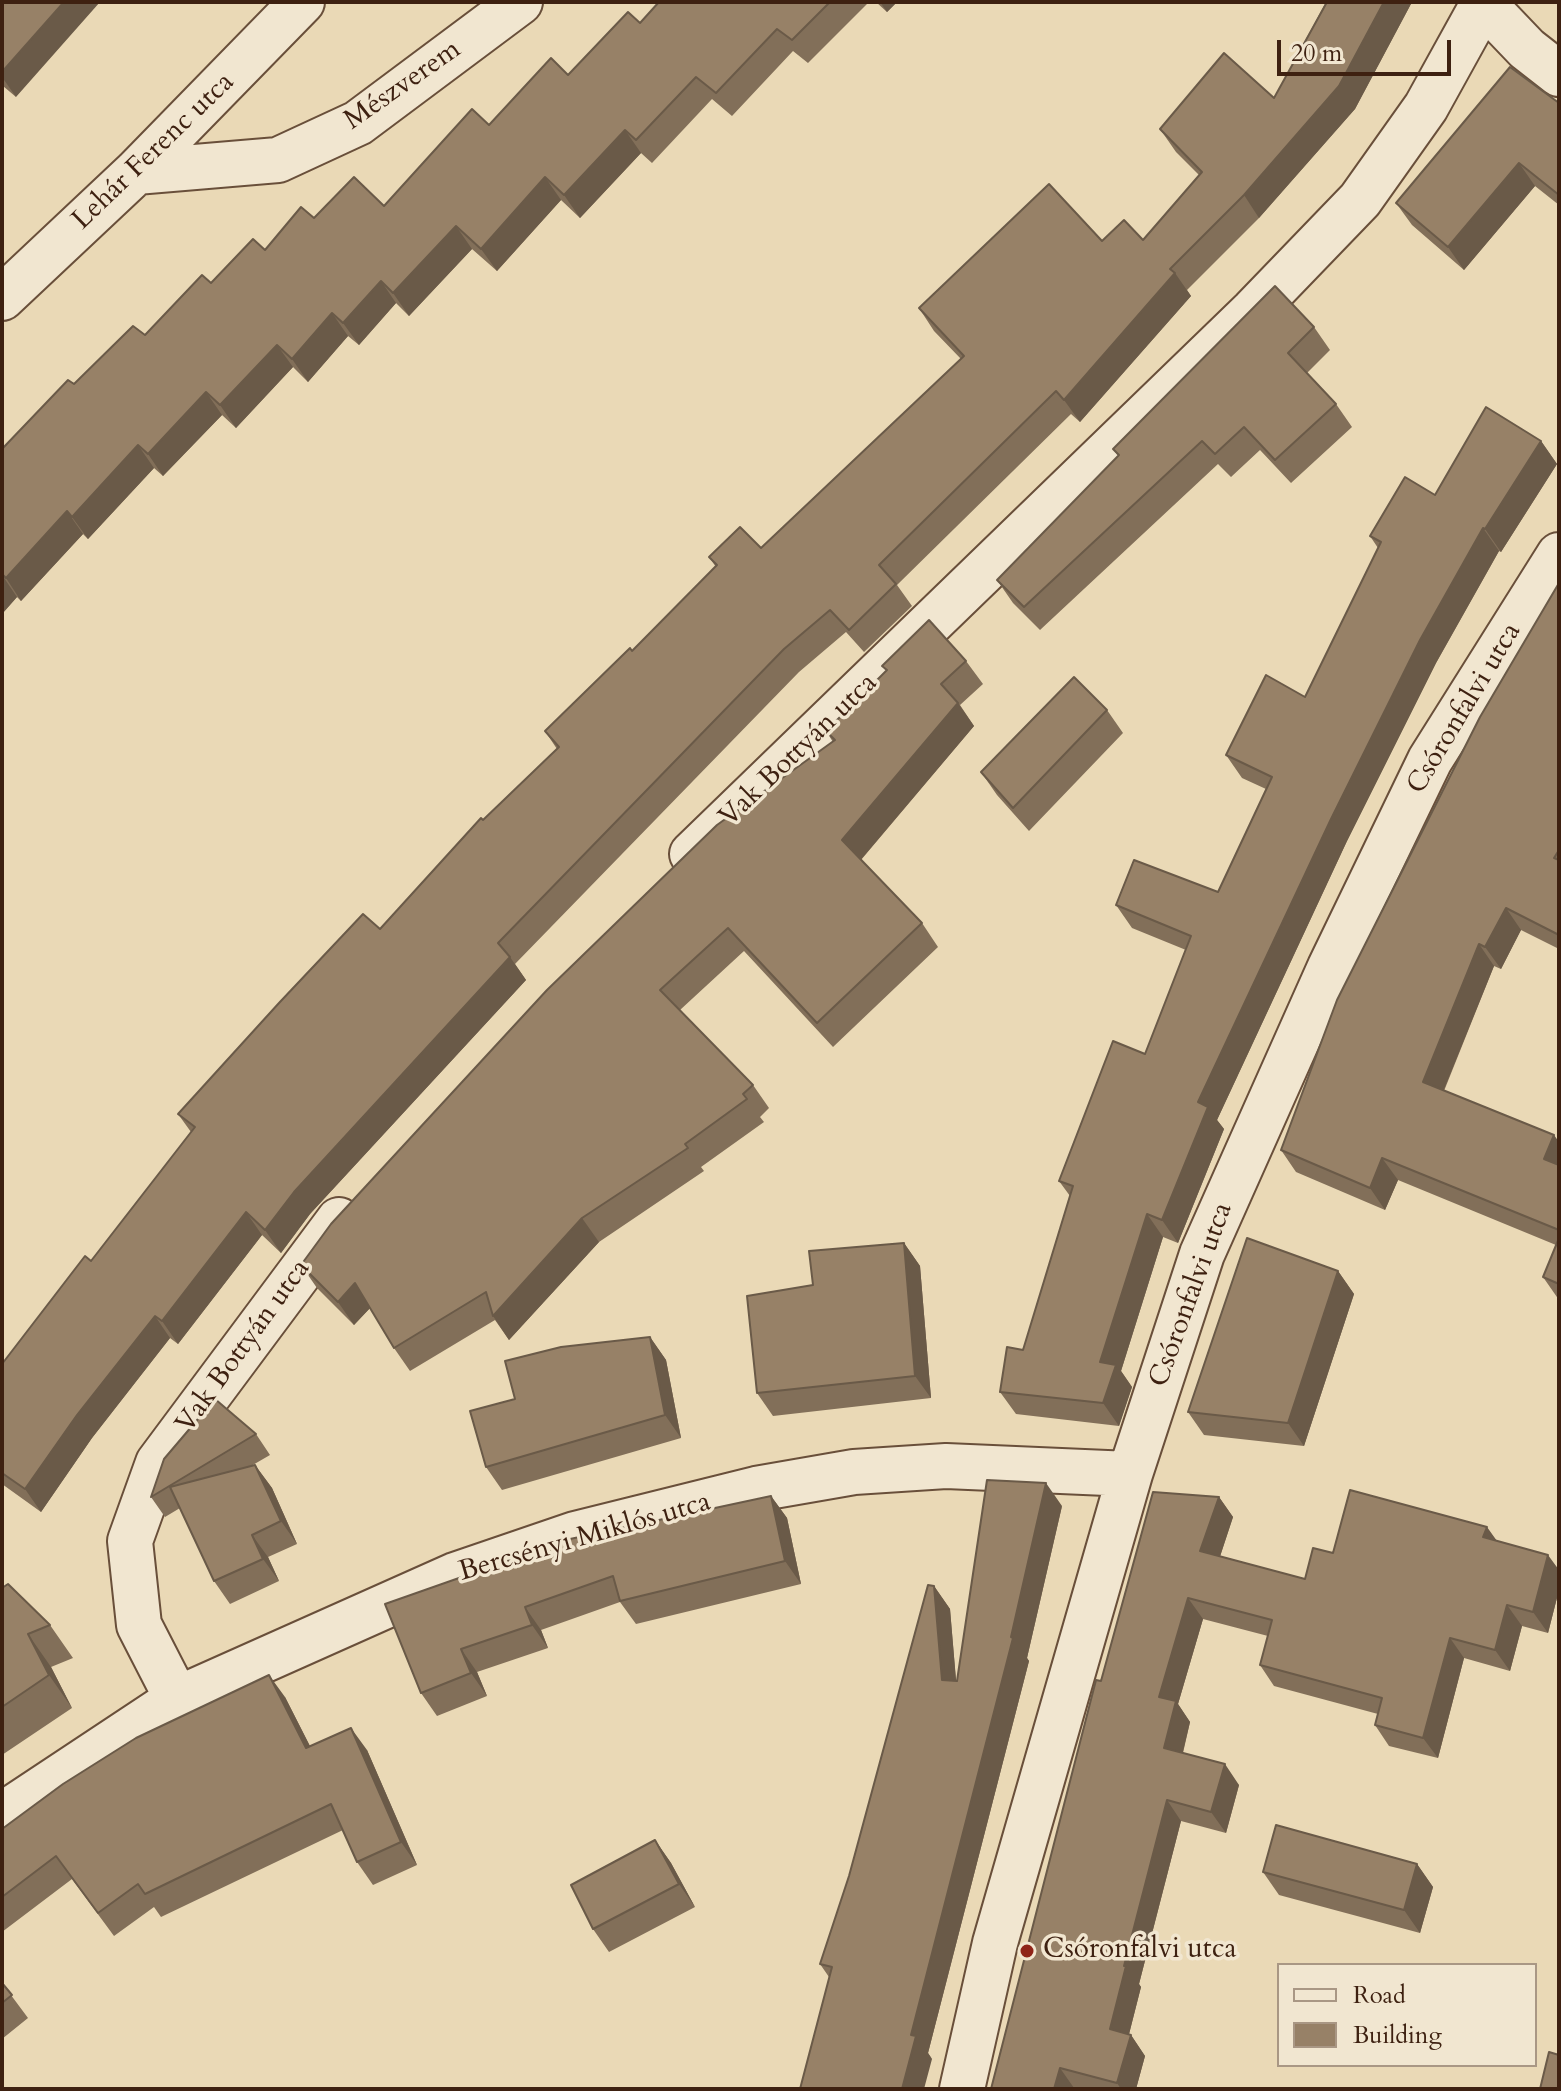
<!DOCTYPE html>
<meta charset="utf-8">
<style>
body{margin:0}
#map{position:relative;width:1561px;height:2091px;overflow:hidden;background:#ead9b6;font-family:Cardo,serif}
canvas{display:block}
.frame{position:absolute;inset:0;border:4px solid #3e2111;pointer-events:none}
.legend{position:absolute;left:1277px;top:1963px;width:260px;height:104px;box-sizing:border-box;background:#f1e6d0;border:2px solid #a99784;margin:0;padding:10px 14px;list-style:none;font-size:24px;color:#3e2111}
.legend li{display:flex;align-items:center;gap:16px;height:40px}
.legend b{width:40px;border:2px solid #a99784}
.scale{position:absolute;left:1277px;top:40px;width:174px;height:36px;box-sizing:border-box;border:4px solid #3e2111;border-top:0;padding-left:10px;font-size:24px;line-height:28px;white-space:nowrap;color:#3e2111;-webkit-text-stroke:6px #f1e6d0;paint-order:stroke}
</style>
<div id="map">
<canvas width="1561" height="2091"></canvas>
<div class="frame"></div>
<ul class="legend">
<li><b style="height:10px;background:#f1e6d0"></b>Road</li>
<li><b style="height:22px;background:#978167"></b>Building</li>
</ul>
<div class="scale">20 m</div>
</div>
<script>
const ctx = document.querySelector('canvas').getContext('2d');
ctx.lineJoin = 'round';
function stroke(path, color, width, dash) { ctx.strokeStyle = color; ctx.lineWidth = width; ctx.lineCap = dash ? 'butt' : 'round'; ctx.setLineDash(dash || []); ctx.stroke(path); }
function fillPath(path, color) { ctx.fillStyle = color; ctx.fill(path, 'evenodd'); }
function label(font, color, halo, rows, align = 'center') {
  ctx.font = font + ' Cardo,serif'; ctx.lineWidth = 7; ctx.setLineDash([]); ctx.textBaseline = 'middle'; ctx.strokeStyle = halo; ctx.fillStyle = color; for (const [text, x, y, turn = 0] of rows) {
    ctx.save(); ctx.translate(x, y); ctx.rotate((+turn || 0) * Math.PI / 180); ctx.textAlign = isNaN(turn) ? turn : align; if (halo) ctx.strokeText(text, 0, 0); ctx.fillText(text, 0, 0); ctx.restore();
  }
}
const minor = new Path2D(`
 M1483,3L1527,49L1559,74
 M136,172L278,160L358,123L520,2
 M2,298L136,172L302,2
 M692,854L1253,311L1360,200L1426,107L1484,2
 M177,1699L139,1625L130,1541L158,1463L339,1220
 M2,1815L177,1699L455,1575L575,1534L756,1489L854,1472L946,1466L1130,1474
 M962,2089L995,1943L1130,1474L1202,1254L1330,967L1430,760L1559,555`);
stroke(minor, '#694f3a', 48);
stroke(minor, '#f1e6d0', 44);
fillPath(new Path2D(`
 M2,2L16,97L3,86L2,87Z
 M659,2H869L808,63L793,51L732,116L712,99L652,163L641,153L580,218L561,200L497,271L472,249L409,316L396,303L359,345L348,336L308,382L293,367L236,428L222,415L163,476L154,468L88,539L83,534L21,601L17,597L2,614V449L74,384L145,335L211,283L314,218L384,206L489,125L568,75L640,23Z
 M876,2H897L887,12Z
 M1326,2H1412L1355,109L1259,218L1187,290L1191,296L1080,422L1071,414L897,585L912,606L864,652L846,632L799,672L515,964L526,980L310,1214L281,1253L262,1235L178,1344L170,1338L92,1438L41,1512L2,1484V1364L91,1261L191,1132L178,1114L380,929L483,820L557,749L545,731L632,651L716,567L709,557L761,548L961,359L934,331L919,308L1102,241L1143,240L1199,175L1176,152L1160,129L1274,98Z
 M1559,103V205L1535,186L1464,270L1412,225L1396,203Z
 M1314,327L1330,350L1307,373L1336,404L1352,427L1291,483L1260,450L1231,477L1218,464L1040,630L1013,603L997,580L1118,456L1113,449Z
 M1541,441L1557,464L1501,552L1499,551L1436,663L1347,841L1217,1120L1224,1129L1178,1243L1163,1237L1121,1371L1132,1387L1119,1426L1016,1414L1000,1392L1023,1350L1070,1196L1059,1181L1145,1054L1186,950L1132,928L1116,905L1218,892L1266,789L1242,778L1226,755L1305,697L1378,548L1370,536L1435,495Z
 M1559,583V949L1521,930L1501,969L1494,966L1444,1091L1559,1142V1300L1543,1277L1556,1245L1398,1180L1385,1210L1296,1172L1281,1150Z
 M966,661L983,684L960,705L974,726L861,860L922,923L938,947L833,1047L744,951L680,1010L753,1085L769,1108L760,1117L764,1122L701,1167L704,1171L599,1242L509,1340L495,1320L410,1371L394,1348L370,1308L354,1325L317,1288L301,1265L833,742L826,731L886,671L882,666Z
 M1107,710L1123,733L1029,831L997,795L981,772Z
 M904,1243L920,1266L931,1398L773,1416L757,1393Z
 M1338,1271L1354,1294L1304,1446L1204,1435L1188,1412Z
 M650,1337L666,1360L681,1438L502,1490L486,1467L515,1399Z
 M256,1434L270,1455L251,1466L255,1465L272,1488L297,1544L268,1557L279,1581L230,1604L214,1581L180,1508L165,1517L151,1497Z
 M771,1496L787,1518L801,1584L636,1624L620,1602L541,1630L548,1648L477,1672L487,1696L437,1716L421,1693L385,1604Z
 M1219,1497L1233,1517L1220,1556L1305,1579L1333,1553L1497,1541L1559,1570V1590L1548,1633L1522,1626L1510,1671L1464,1658L1438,1758L1389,1746L1375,1725L1378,1714L1274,1686L1260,1665L1268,1636L1203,1619L1178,1704L1190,1722L1183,1753L1239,1785L1226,1833L1181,1821L1139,1984L1141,1987L1129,2034L1131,2035L1145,2056L1136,2089H991L1101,1681Z
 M1062,1506L1027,1658L1029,1661L928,2053L932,2059L829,1977L820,1964L849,1876L934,1586L950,1609L956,1681H957Z
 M2,1588L50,1625L73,1658L51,1667L72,1708L2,1755Z
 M285,1697L310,1746L367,1750L417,1865L373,1885L357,1862L343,1830L161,1917L154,1907L114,1936L72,1879L2,1932V1829Z
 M655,1840L671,1863L695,1907L609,1952L593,1929Z
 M1417,1864L1433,1887L1420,1933L1279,1895L1263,1872Z
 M2,1983L28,2018L2,2039Z`), '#826f59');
fillPath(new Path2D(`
 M64,2H100L16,97L2,77V72Z
 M880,2H897L887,12Z
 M1384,2H1412L1355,109L1259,218L1244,195Z
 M625,130L641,153L580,218L564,195Z
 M1519,163L1535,186L1464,270L1448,247Z
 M545,177L561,200L497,271L481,249Z
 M456,226L472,249L409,316L393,293Z
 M1175,273L1191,296L1080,422L1064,400Z
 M381,281L396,303L359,345L343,323Z
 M332,313L348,336L308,382L292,359Z
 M277,345L293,367L236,428L220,405Z
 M206,392L222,415L163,476L148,454Z
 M1541,441L1557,464L1501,552L1485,529Z
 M138,445L154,468L88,539L72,517Z
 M67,511L83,534L21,601L6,578Z
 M1483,528L1499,551L1436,663L1347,841L1217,1120L1224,1129L1178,1243L1162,1220L1198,1102L1331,819L1420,640Z
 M2,575L17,597L2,614Z
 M958,703L974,726L858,863L842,840Z
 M1506,908L1521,930L1501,969L1485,947Z
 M1479,944L1494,966L1438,1104L1423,1082Z
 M510,957L526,980L310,1214L281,1253L265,1230L294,1192Z
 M1554,1135L1559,1142V1179L1544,1159Z
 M1382,1158L1398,1180L1385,1210L1370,1188Z
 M246,1212L262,1235L178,1344L162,1321Z
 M1147,1214L1163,1237L1121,1371L1132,1387L1119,1426L1103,1403L1100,1362Z
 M582,1218L599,1242L509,1340L493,1316Z
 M904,1243L920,1266L931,1398L915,1376Z
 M1338,1271L1354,1294L1304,1446L1288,1423Z
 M355,1283L372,1306L354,1325L338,1302Z
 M155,1316L170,1338L92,1438L41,1512L25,1489L77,1415Z
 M650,1337L666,1360L681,1438L665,1415Z
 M255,1465L272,1488L297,1544L281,1521Z
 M1046,1483L1062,1506L1027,1658L1029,1661L928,2053L932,2059L924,2089H902L911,2035L1011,1637Z
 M771,1496L787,1518L801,1584L785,1561Z
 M1219,1497L1233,1517L1215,1572L1200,1551Z
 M1487,1527L1502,1548L1483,1537Z
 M252,1535L268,1557L279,1581L263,1559Z
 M1548,1555L1559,1570V1590L1548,1633L1533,1612Z
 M934,1586L950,1609L958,1703L942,1680Z
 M1188,1598L1203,1619L1178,1704L1190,1722L1179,1768L1164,1748L1159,1697Z
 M1507,1605L1522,1626L1510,1671L1495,1650Z
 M525,1607L541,1630L548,1648L532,1625Z
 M28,1634L51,1667L72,1708L49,1675Z
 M1450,1638L1464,1658L1438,1758L1423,1738Z
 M461,1649L477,1672L487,1696L471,1673Z
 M269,1675L285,1697L322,1770L306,1748Z
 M351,1728L367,1750L417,1865L401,1842Z
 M1225,1764L1239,1785L1226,1833L1211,1812Z
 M1167,1800L1181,1821L1139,1984L1141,1987L1125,2050L1110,2029L1124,1966Z
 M655,1840L671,1863L695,1907L679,1884Z
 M1417,1864L1433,1887L1420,1933L1404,1910Z
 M1131,2035L1145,2056L1136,2089H1121L1117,2083Z
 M1060,2068L1074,2088V2089H1054Z`), '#6a5a48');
const building = new Path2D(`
 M2,2H64L2,72Z
 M659,2H830L792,40L777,29L716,93L696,77L636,140L625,130L564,195L545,177L481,249L456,226L393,293L381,281L343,323L332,313L292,359L277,345L220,405L206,392L148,454L138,445L72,517L67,511L6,578L2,574V449L68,380L74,384L133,326L145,335L202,275L211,283L253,239L265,250L301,207L314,218L354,177L384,206L472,109L489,125L551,58L568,75L628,12L640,23Z
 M1327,2H1384L1339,86L1244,195L1170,269L1175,273L1064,400L1056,391L879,565L896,584L849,630L830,610L784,649L498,943L510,957L294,1192L265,1230L246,1212L162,1321L155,1316L77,1415L25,1489L2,1473V1364L85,1256L91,1261L195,1127L178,1114L279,1003L363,914L380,929L481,818L483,820L559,747L545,731L630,648L632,651L717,565L709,557L740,527L761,548L964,356L919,308L1049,184L1102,241L1124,220L1143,240L1202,172L1160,129L1224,53L1274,98Z
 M1510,67L1559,103V195L1519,163L1448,247L1396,203Z
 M1275,286L1314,327L1288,353L1336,404L1275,460L1244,427L1215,454L1202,441L1024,607L997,580L1119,455L1113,449Z
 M1486,407L1541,441L1485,529L1483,528L1420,640L1331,819L1198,1102L1208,1107L1162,1220L1147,1214L1100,1362L1116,1365L1103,1403L1000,1392L1007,1347L1023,1350L1073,1186L1059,1181L1113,1041L1145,1054L1191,936L1116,905L1134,860L1218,892L1272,777L1226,755L1266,675L1305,697L1381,542L1370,536L1405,477L1435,495Z
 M1559,583V850L1554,858L1559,860V935L1506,908L1485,947L1479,944L1423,1082L1554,1135L1544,1159L1559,1165V1230L1382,1158L1370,1188L1281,1150L1337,1000L1480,717Z
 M929,620L966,661L941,684L958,703L842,840L922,923L817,1023L728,928L660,990L753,1085L743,1094L747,1099L685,1144L688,1148L582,1218L493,1316L486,1292L394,1348L355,1283L338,1302L301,1265L331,1224L547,990L717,825L835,740L826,731L887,670L882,666Z
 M1074,677L1107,710L1013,808L981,772Z
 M1247,1238L1338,1271L1288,1423L1188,1412Z
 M1559,1238V1284L1543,1277Z
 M904,1243L915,1376L757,1393L747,1296L813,1285L809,1251Z
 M650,1337L665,1415L486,1467L470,1411L515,1399L505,1361L561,1347Z
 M215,1399L256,1434L151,1497L164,1459Z
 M255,1465L281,1521L252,1535L263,1559L214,1581L170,1487Z
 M987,1480L1046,1483L1011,1637L1013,1638L911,2035L916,2036L902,2089H800L832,1967L820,1964L849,1876L928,1585L934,1586L942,1680L957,1681Z
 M1350,1490L1487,1527L1483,1537L1548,1555L1533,1612L1507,1605L1495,1650L1450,1638L1423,1738L1375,1725L1382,1698L1260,1665L1272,1620L1188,1598L1159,1697L1176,1701L1164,1748L1225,1764L1211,1812L1167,1800L1124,1966H1126L1110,2029L1131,2035L1117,2083L1060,2068L1054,2089H991L1096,1680L1101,1681L1153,1492L1219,1497L1200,1551L1305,1579L1313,1548L1333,1553Z
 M771,1496L785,1561L620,1601L613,1576L525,1607L532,1625L461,1649L471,1673L421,1693L385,1604L570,1539Z
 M8,1584L50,1625L28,1634L49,1675L2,1707V1588Z
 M269,1675L306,1748L351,1728L401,1842L357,1862L331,1804L145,1894L138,1884L98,1913L56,1856L2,1897V1829L63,1784L136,1738Z
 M1276,1825L1417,1864L1404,1910L1263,1872Z
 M655,1840L679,1884L593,1929L571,1885Z
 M2,1983L12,1995L2,2003Z
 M1549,2052L1559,2055V2089H1540Z`);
fillPath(building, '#978167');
stroke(building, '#6a5a48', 2);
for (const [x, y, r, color] of [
 [1027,1951,8,"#8f2418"]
]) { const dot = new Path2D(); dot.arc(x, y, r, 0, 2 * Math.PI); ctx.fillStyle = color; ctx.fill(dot); stroke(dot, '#f1e6d0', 3); }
label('28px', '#3e2111', '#f1e6d0', [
 ["Mészverem",403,86,-35],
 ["Lehár Ferenc utca",154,152,-44],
 ["Csóronfalvi utca",1465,709,-59],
 ["Vak Bottyán utca",799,751,-44],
 ["Csóronfalvi utca",1192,1295,-70],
 ["Vak Bottyán utca",244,1347,-54],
 ["Bercsényi Miklós utca",585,1538,-16]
]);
label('28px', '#3e2111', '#f1e6d0', [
 ["Csóronfalvi utca",1043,1951]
], 'left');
</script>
